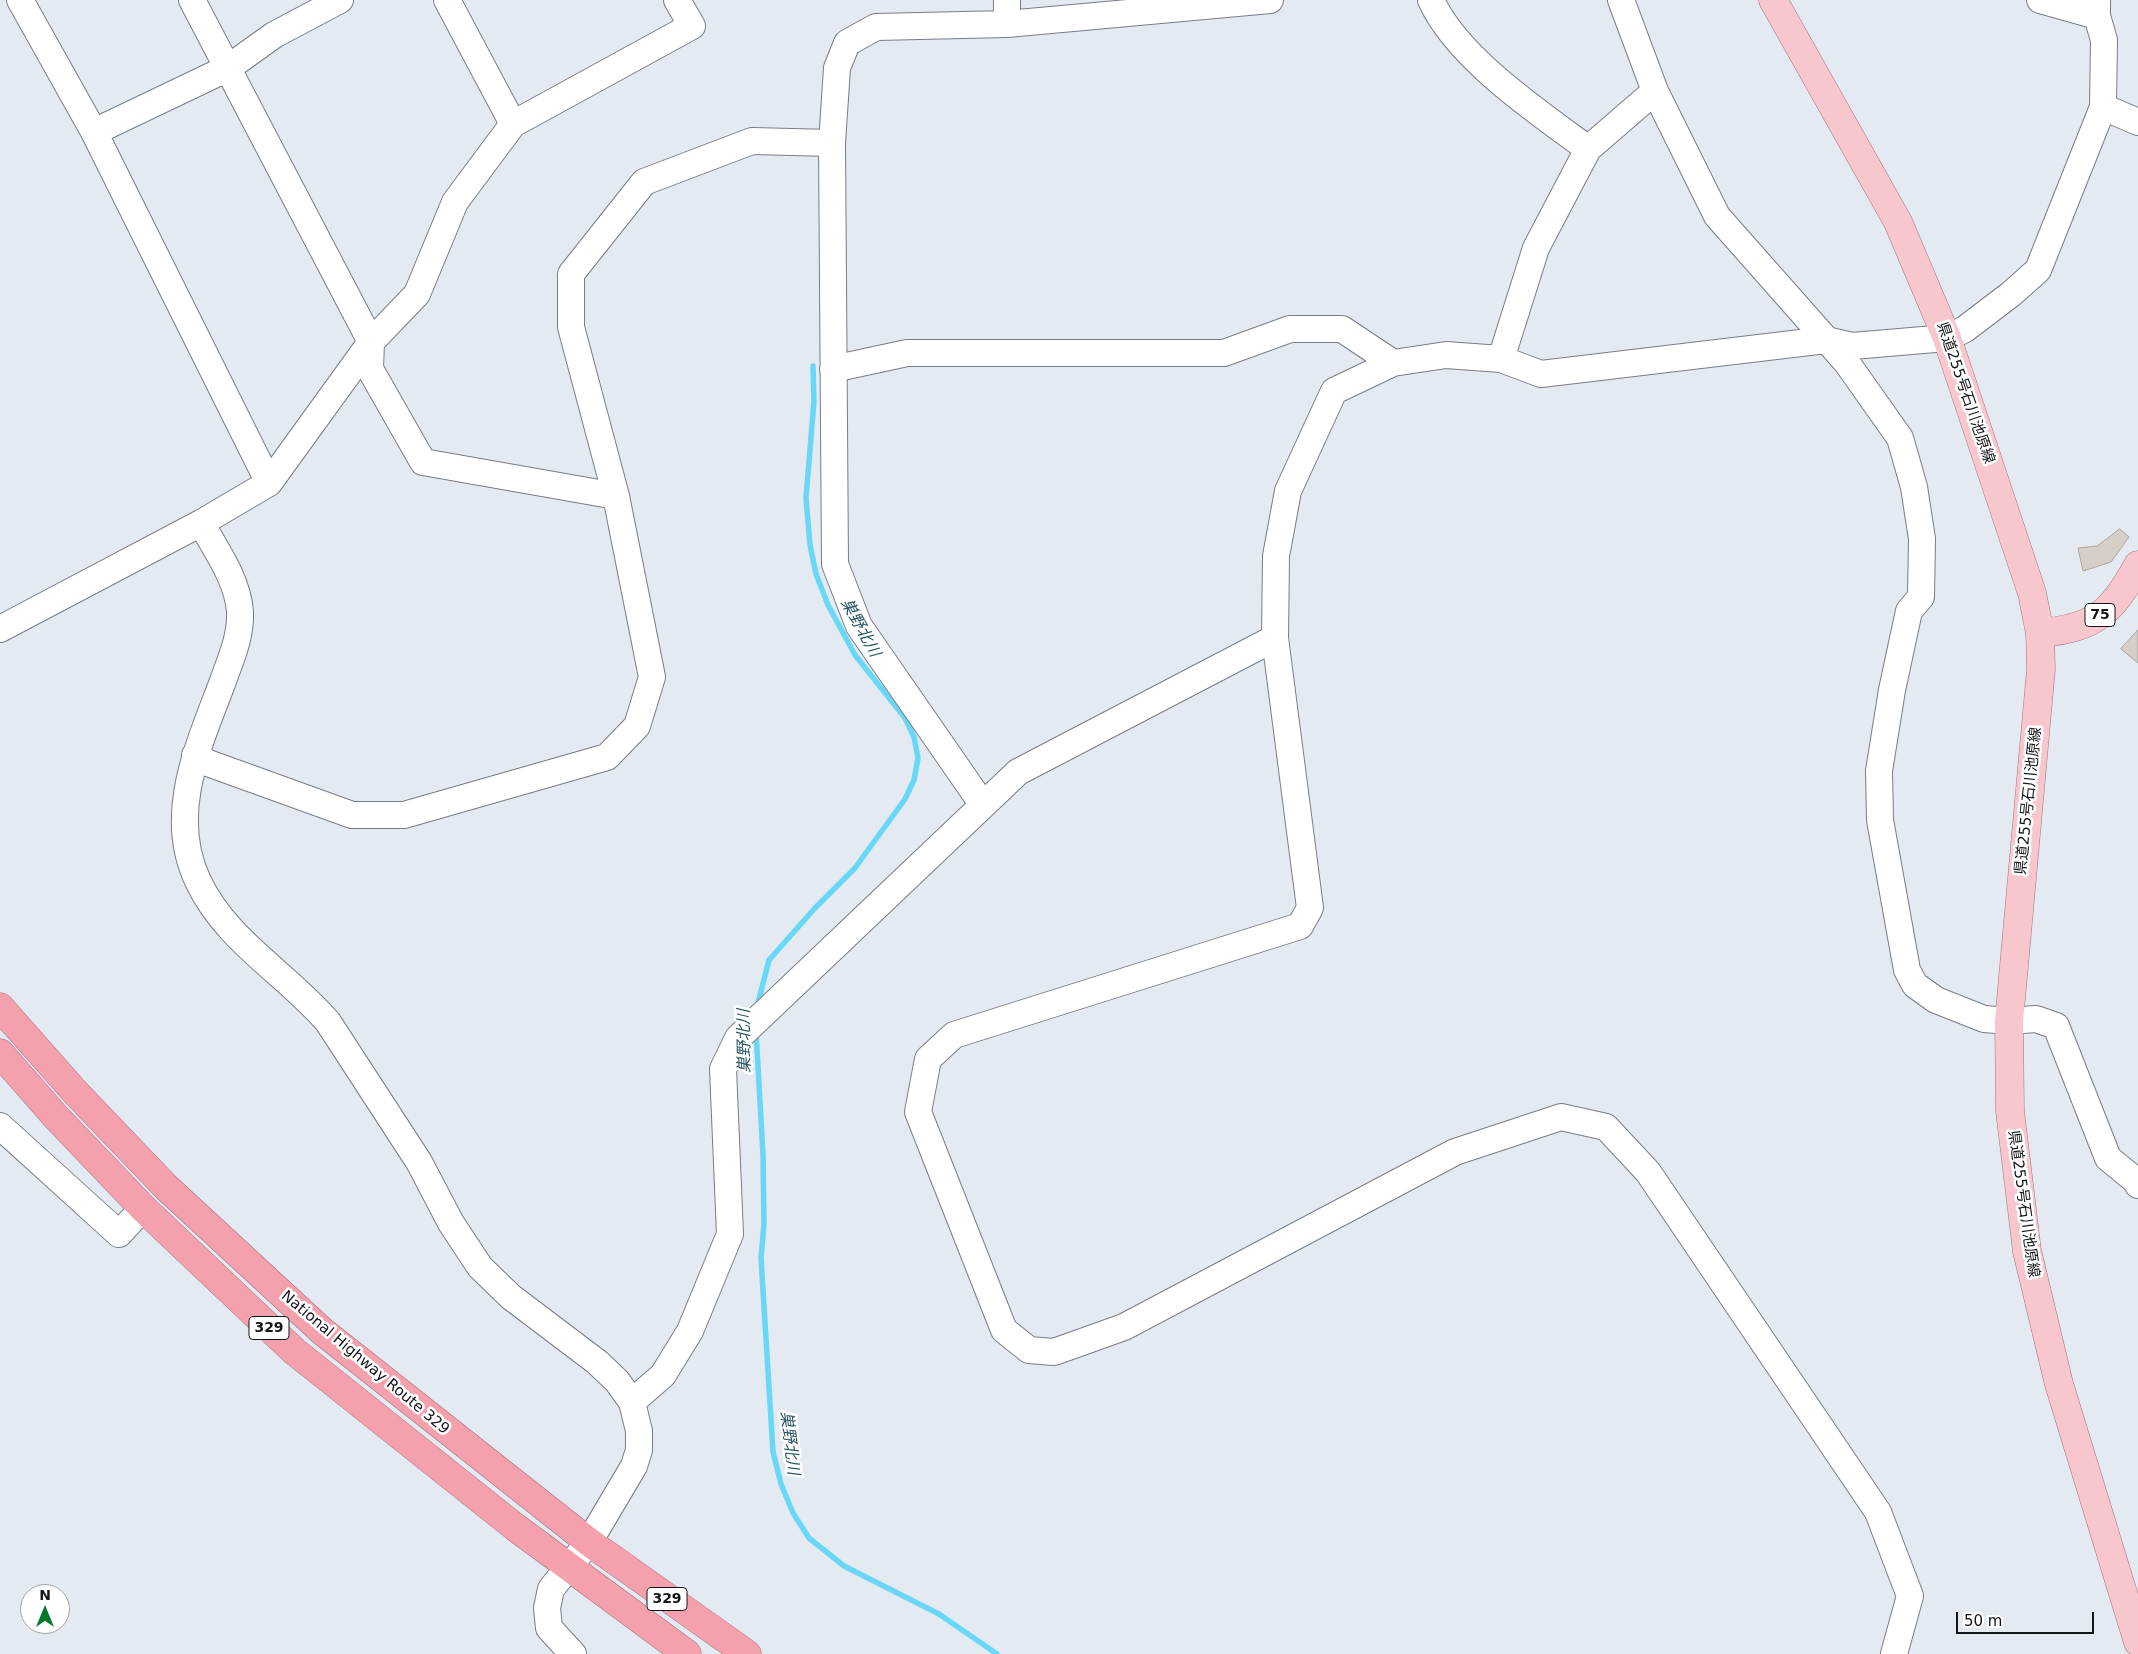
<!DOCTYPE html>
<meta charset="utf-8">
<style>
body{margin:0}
#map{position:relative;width:2138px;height:1654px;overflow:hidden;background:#e4eaf2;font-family:"DejaVu Sans",sans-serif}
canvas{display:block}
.north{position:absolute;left:20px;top:1584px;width:50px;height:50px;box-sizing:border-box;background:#fff;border:1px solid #a1a2a3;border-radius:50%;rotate:0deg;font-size:14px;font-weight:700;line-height:20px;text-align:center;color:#131618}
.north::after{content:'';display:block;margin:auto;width:18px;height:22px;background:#00782d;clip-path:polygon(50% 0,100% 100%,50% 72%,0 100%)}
.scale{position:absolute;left:1956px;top:1612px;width:138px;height:22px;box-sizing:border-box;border:2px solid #131618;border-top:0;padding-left:6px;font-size:15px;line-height:18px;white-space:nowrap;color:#131618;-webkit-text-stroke:4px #fff;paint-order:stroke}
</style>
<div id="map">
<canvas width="2138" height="1654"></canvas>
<div class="north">N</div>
<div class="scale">50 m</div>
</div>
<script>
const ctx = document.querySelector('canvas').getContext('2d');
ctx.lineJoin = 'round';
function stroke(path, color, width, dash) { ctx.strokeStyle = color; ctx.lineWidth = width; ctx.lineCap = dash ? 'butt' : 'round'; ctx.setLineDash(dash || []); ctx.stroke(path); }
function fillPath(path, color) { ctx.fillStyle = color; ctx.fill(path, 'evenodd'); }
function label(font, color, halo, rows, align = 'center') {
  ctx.font = font + ' "DejaVu Sans","Noto Sans JP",sans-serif'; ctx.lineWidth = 5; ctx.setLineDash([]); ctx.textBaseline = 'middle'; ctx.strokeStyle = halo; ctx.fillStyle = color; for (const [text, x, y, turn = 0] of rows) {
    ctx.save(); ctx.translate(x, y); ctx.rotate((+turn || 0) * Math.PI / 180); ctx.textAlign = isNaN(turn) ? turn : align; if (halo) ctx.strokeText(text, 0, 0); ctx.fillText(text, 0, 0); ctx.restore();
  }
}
stroke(new Path2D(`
 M757,1007L769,960L815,908L855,868L905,799L914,780L918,758L914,737L905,718L855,655L828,605L816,574L810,545L806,498L814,401L813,366
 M756,1031L763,1155L764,1224L761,1258L773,1452L781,1484L793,1513L809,1538L844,1566L939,1614L997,1654`), '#69d8f6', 5.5);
const building = new Path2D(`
 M2120,529L2129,537L2111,562L2083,571L2078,548L2097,546Z
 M2138,630V663L2121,649Z`);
fillPath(building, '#d6cfc7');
stroke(building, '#aba59d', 1);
const minor = new Path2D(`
 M20,0L94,132L269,483
 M192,0L371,342L370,369L423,462L616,496
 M447,0L513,124
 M1007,0V24
 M1431,0C1457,58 1538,112 1588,149
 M1621,0L1655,91L1717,216L1847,363L1900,438L1914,487L1922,539L1921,597L1909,611L1892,690L1879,771L1880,820L1907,970L1915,985L1936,1000L1984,1019L2009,1021L2036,1019L2056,1026L2108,1158L2136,1181L2138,1185
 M2040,0L2097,16
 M2103,107L2138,122
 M94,132L228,68L274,35L340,0
 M1501,359L1536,248L1588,149L1655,91
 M833,369L907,353H1224L1290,329H1342L1393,363
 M201,523C216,550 238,580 240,612C241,637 231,658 223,681C199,745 166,814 198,881C226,941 286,973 328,1022L419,1162L451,1223L480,1267L511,1297L597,1362L617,1381L632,1402L639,1431V1450L634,1466L589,1542L551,1589L547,1608L549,1628L573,1654
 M0,629L201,523L269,483L371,342L417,294L455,202L513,124L692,26L677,0
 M195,755L208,763L352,815H404L607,757L637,726L652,677L616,496L571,327V274L644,182L752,141L832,143
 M983,805L859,626L835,564L832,143L837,68L847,43L876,27L1007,24L1270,0
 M0,1126L119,1234L143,1208
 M632,1402L663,1375L690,1331L730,1234L723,1069L738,1038L1018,772L1275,638
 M1894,1654L1910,1596L1878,1512L1648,1172L1606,1127L1561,1117L1455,1152L1124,1327L1054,1352L1029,1350L1004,1330L918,1112L928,1059L954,1035L1300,926L1310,908L1275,638L1276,556L1288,491L1334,391L1393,363L1446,355L1501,359L1541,374L1826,340L1852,346L1947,338L1965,329L2011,294L2038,270L2103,107L2104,40L2097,16V0`);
const major = new Path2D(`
 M1773,0L1898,222L1947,338L2032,593L2040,633L2041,669L2009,1021L2010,1111L2027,1251L2059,1384L2138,1642
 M2040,633C2096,628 2111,613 2138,565`);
const highway = new Path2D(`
 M0,1007L76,1093L166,1187L322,1331L589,1542L747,1654
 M0,1053L56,1117L143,1208L294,1351L515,1527L687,1654`);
stroke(minor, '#787d85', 28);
stroke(major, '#a57079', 29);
stroke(highway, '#a57079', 29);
stroke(minor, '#fff', 26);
stroke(major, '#f8c7ce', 28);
stroke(highway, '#f4a1ad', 28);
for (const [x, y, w] of [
 [2100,615,30],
 [269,1328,40],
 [667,1599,40]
]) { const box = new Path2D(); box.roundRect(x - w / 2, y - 11.5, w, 23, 4); ctx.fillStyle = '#fff'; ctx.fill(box); stroke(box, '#131618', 1); }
label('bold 14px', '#131618', null, [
 ["75",2100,615],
 ["329",269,1328],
 ["329",667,1599]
]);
label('15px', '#131618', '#fff', [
 ["県道255号石川池原線",1965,393,71],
 ["県道255号石川池原線",2029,801,-84],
 ["県道255号石川池原線",2023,1204,82],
 ["National Highway Route 329",365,1363,40]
]);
label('italic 16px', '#265663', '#fff', [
 ["巣野北川",860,628,61],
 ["巣野北川",745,1041,-91],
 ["巣野北川",789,1443,83]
]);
</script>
